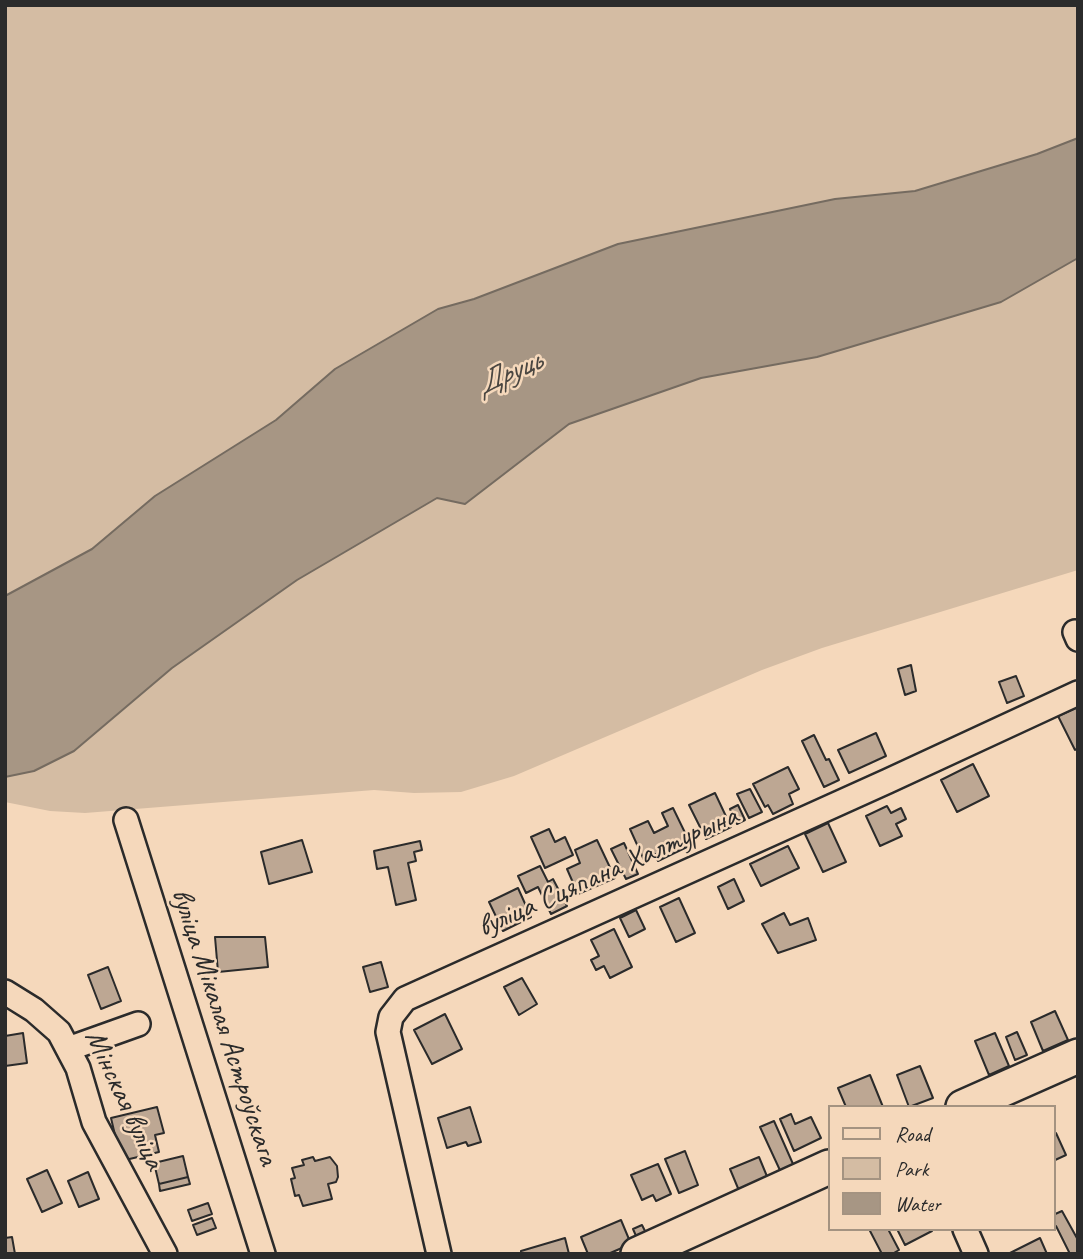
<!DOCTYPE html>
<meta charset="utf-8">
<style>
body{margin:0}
#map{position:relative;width:1083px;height:1259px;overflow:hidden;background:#f5d8bb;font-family:Caveat,sans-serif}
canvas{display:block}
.frame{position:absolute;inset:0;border:7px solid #2b2b2b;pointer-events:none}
.legend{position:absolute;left:828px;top:1105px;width:228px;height:126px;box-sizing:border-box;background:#f5d8bb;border:2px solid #a49381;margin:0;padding:9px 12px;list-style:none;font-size:21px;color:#2b2b2b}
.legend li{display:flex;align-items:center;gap:14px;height:35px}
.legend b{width:35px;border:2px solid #a49381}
</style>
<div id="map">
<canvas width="1083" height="1259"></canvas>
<div class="frame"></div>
<ul class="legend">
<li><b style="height:9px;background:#f5d8bb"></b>Road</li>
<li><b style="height:19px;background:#d4bca3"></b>Park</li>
<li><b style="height:19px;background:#a79684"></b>Water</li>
</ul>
</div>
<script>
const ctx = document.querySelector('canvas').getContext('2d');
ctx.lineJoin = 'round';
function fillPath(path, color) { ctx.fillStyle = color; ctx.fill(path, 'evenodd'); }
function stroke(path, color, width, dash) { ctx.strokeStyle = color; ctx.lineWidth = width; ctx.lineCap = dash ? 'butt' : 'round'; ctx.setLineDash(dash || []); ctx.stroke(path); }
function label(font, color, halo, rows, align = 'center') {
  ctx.font = font + ' Caveat,sans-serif'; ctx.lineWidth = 5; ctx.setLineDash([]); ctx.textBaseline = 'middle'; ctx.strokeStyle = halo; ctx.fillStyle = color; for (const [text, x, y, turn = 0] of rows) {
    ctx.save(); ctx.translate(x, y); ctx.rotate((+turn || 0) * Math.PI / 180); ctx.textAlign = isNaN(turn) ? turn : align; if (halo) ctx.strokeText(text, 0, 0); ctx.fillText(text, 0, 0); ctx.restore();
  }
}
fillPath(new Path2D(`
 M5,5H1078V138L1037,154L915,191L835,199L618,244L474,299L438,309L335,369L276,420L155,496L92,549L5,596Z
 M1078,258V570L822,648L762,670L514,776L461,792L414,793L374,790L85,813L50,811L5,802V777L34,771L74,751L172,668L297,580L437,498L465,504L569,424L701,378L817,357L1001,302Z`), '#d4bca3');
const water = new Path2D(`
 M1078,138V258L1001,302L817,357L701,378L569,424L465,504L437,498L297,580L172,668L74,751L34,771L5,777V596L92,549L155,496L276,420L335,369L438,309L474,299L618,244L835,199L915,191L1037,154Z`);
fillPath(water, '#a79684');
stroke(water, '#756b60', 2);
const building = new Path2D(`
 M911,665L916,691L905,695L898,669Z
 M1016,676L1024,696L1007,703L999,682Z
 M1078,707V748L1075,750L1058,716Z
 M876,733L886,756L849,773L838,750Z
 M814,735L826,760L829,759L839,780L824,787L802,741Z
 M973,764L989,796L957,812L941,780Z
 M788,767L799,789L789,794L793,804L773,814L768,805L765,807L753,784Z
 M750,789L762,812L749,818L737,794Z
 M715,793L731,827L706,839L689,805Z
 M738,805L745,820L737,824L730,809Z
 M887,806L891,813L901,808L906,819L896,824L902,836L880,846L866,816Z
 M673,808L691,845L658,861L655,854L644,860L630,829L648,821L654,833L668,826L662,813Z
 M828,823L846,862L823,872L805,834Z
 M549,829L555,842L565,837L573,855L545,868L531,837Z
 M302,840L312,872L269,884L261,852Z
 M597,840L615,878L578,894L567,869L580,863L575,850Z
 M420,841L422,850L414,852L416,861L408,863L416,900L396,905L388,867L377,869L374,851Z
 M624,843L638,874L626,879L611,849Z
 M788,846L799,868L761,886L750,864Z
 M540,866L548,882L553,879L567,906L551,914L538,887L526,893L518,876Z
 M734,879L744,901L728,909L718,887Z
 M518,888L531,917L503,931L489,902Z
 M679,898L695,933L676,942L660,907Z
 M636,910L645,929L629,937L620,918Z
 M784,913L790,925L808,918L816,940L778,953L762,924Z
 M614,929L632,967L610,978L604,966L596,970L591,960L599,956L591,940Z
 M215,937H265L268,967L218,972Z
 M381,962L388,987L370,992L363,967Z
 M108,967L121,1001L101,1009L88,975Z
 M522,978L537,1004L519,1015L504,987Z
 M1055,1011L1068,1040L1043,1051L1031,1022Z
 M445,1014L462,1049L432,1064L414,1030Z
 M1017,1032L1027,1055L1015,1060L1006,1037Z
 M23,1033L27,1063L5,1066V1036Z
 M995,1033L1009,1066L989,1075L975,1041Z
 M920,1066L933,1098L909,1107L897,1075Z
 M870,1075L883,1107H846L838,1088Z
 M157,1107L164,1133L155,1135L159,1152L121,1161L111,1118Z
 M470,1107L481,1142L468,1146L466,1142L447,1148L438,1118Z
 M791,1114L795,1124L811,1117L821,1138L794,1151L780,1119Z
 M774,1121L797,1173L784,1179L760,1127Z
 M1056,1133L1066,1155L1053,1161V1135Z
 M685,1151L698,1185L679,1193L665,1159Z
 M183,1156L188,1177L159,1184L154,1163Z
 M313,1157L315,1161L330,1157L337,1166L338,1177L336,1182L328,1184L332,1199L303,1206L299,1195L295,1196L291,1179L295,1178L292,1168L304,1165L302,1160Z
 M759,1157L771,1186L740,1193L730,1169Z
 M658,1164L671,1194L656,1201L653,1195L642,1200L631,1175Z
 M47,1170L62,1203L42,1212L27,1179Z
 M88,1172L99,1199L79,1207L68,1181Z
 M188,1177L190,1184L160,1191L159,1184Z
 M208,1203L212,1214L192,1221L188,1210Z
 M1062,1211L1078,1240V1254H1070L1056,1226L1053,1228V1215Z
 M212,1218L216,1228L197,1235L193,1225Z
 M621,1220L631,1244L608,1254H588L581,1237Z
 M642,1225L650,1241L640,1245L633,1229Z
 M869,1229H888L899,1250L892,1254H882Z
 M897,1229H931L932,1231L905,1245Z
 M12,1237L15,1254H5V1238Z
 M565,1238L569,1254H521V1251Z
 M1040,1238L1047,1254H1008Z`);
fillPath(building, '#bda793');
stroke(building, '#2b2b2b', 2);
const minor = new Path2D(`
 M1075,632L1078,639
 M126,820L263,1254
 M5,992L34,1010L59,1032L78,1068L94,1122L165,1254
 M68,1049L138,1024
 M965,1229L976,1254
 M439,1254L388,1032L391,1017L405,999L888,781L1078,693`);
const secondary = new Path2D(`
 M963,1107L1078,1056
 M638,1254L829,1167`);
stroke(minor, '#2b2b2b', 28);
stroke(secondary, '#2b2b2b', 38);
stroke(minor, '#f5d8bb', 23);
stroke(secondary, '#f5d8bb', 33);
label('30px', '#2b2b2b', '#f5d8bb', [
 ["вуліца Сцяпана Халтурына",608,872,-24],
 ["вуліца Мікалая Астроўскага",224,1027,72],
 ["Мінская вуліца",124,1100,65]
]);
label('italic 32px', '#4a4641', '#f5d8bb', [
 ["Друць",509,374,-24]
]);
</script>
